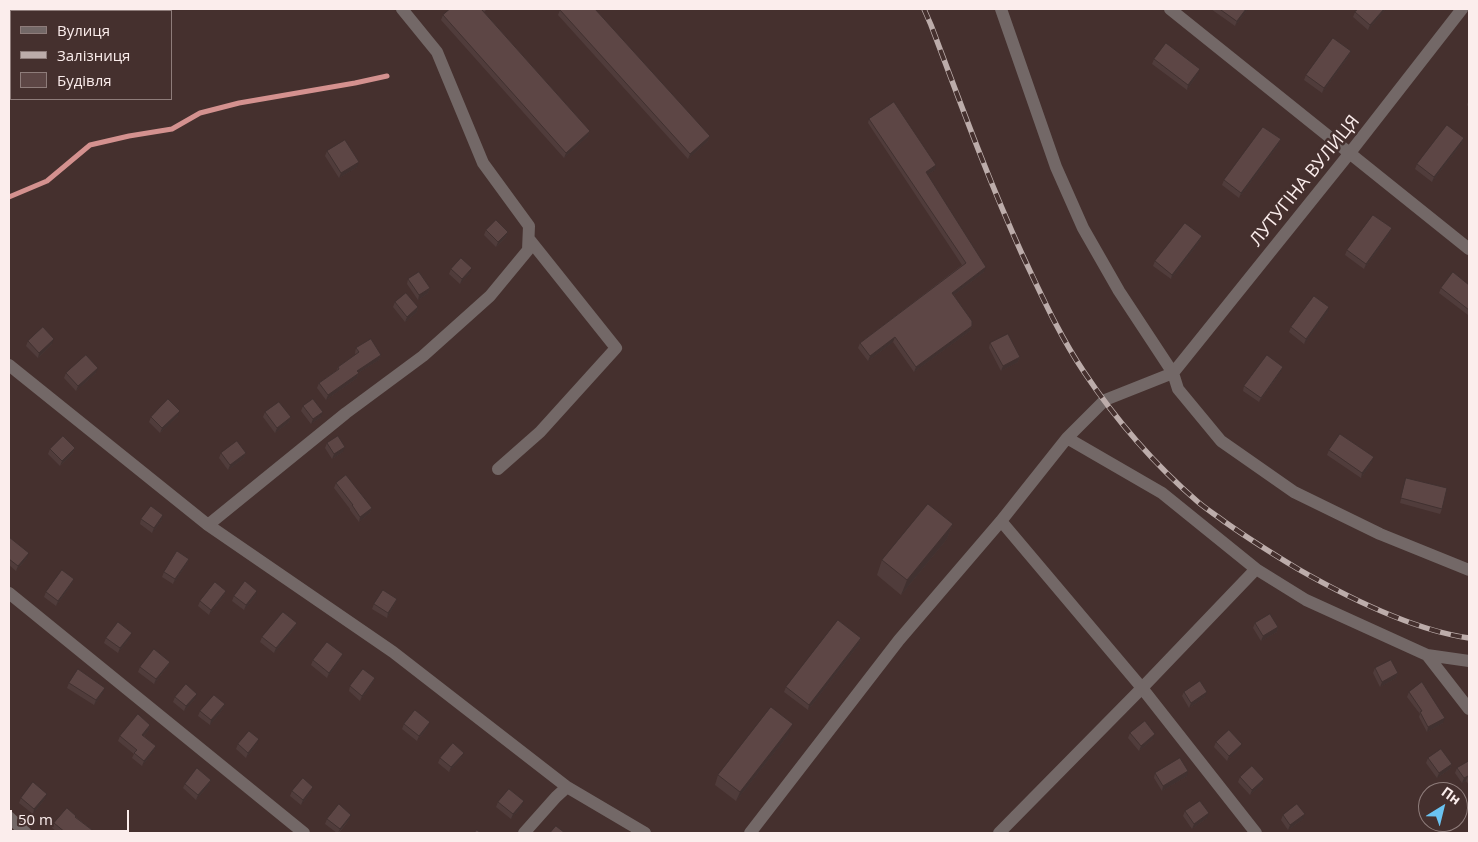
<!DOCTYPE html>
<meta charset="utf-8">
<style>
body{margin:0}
#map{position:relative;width:1478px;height:842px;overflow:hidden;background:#45302e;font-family:"Open Sans",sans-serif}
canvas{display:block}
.frame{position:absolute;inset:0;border:10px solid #fbedec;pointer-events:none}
.legend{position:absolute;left:10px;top:10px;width:162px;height:90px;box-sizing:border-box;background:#45302e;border:1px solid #8e7c7a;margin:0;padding:6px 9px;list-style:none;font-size:15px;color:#fbedec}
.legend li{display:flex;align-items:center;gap:10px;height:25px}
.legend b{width:25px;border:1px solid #8e7c7a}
.north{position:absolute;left:1418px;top:782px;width:50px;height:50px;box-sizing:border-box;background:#45302e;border:1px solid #8e7c7a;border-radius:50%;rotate:36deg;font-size:14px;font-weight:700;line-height:20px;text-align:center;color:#fbedec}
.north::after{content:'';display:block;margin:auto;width:18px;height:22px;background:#6ac3f1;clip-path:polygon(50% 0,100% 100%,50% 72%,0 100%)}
.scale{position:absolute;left:10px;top:810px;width:119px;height:22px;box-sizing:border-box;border:2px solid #fbedec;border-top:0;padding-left:6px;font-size:15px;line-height:18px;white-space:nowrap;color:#fbedec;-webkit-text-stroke:4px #45302e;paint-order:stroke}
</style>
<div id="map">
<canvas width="1478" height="842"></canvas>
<div class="frame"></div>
<ul class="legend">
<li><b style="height:6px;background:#736867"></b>Вулиця</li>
<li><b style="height:6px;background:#bcacaa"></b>Залізниця</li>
<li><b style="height:14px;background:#5d4645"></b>Будівля</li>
</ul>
<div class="north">Пн</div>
<div class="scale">50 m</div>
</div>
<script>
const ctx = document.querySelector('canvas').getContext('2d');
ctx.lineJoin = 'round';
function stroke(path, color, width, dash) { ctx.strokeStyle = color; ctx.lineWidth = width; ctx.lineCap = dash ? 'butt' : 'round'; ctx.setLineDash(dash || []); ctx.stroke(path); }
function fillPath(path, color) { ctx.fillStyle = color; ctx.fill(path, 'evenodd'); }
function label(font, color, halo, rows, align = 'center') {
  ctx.font = font + ' "Open Sans",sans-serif'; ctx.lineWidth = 5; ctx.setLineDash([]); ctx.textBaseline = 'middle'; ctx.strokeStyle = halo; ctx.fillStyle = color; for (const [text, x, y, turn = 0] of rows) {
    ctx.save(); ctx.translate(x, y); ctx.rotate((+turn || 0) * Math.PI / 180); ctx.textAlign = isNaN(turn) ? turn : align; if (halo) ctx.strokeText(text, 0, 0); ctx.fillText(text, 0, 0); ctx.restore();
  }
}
stroke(new Path2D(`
 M9,197L47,181L90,145L129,136L172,129L200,113L239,103L355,83L387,76`), '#d4918f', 5);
stroke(new Path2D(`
 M1001,9L1056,167L1083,228L1119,291L1173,373L1178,389L1221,441L1294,492L1380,534L1469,570
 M1170,9L1469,249
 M9,365L208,525L393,652L567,787
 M1067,438L1162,493L1256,569
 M498,469L540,432L616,348L529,239
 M1001,521L1142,688L1256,833
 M208,525L346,413L423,356L490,296L528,250L529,226L483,163L437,52L402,9
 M9,593L304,833
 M1427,655L1469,709
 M9,817L26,833
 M524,833L556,797L567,787L645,833
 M750,833L899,640L1001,521L1067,438L1105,400L1173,373L1349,154L1462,9
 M999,833L1142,688L1256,569L1306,600L1427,655L1469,661`), '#736867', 12);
const rail = new Path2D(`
 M924,9L931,25C960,102 988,179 1022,254C1041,294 1059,335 1084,372C1116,420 1154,464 1198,502C1206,509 1216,515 1225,522C1249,539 1273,554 1298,569C1347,597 1413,630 1469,638`);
stroke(rail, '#bcacaa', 5.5);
stroke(rail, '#45302e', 4, [11]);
fillPath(new Path2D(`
 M450,9H487L484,12L590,131L588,136L564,158L441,20L443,15Z
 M1211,9H1248L1235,26Z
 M1358,9H1386L1368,30L1353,17L1355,12Z
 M560,10L710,136L708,141L688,159L558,15Z
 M1351,51L1349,56L1322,93L1304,80L1306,75Z
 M1154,59L1198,74L1187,90L1152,64Z
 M1469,99V107L1467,105Z
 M869,119L935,170L927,175L984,272L954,295L972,326L970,331L914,372L893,342L868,361L858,348L860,343L962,265L868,123Z
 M1464,138L1462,143L1432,182L1415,169L1417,164Z
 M1281,139L1279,144L1239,198L1222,185L1224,180Z
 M327,151L357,167L339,178L325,156Z
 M1392,228L1390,233L1364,269L1345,255L1347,250Z
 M486,230L508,232L506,237L496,247L484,235Z
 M1202,236L1200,241L1171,279L1153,266L1155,261Z
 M451,269L470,273L460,284L449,274Z
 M408,279L430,288L428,293L418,300L407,284Z
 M1469,285V314L1468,315L1439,293L1441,288Z
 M395,302L418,307L417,312L405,322L393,307Z
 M1328,312L1304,344L1289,332L1291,327Z
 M28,341L52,344L38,358L26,346Z
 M990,343L1020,357L1018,362L1001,371L989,348Z
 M356,348L381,355L379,360L358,373L357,378L326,400L317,388L319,383L337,370L338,367L356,355L355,353Z
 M1281,372L1259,402L1243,391L1244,386Z
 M66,373H96L76,391L64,378Z
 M303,406L321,417L311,424L301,411Z
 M265,412L291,417L289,422L275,433L263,417Z
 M178,416L160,433L149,422L151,417Z
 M327,443L343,452L332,459L325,448Z
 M75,448L73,453L60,466L48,454L50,449Z
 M1329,450L1372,462L1361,478L1327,455Z
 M221,453H246L244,458L228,470L219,458Z
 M1406,478L1442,509L1440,514L1400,503Z
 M336,483L372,508L370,513L359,522L350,510V509L334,488Z
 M141,519L162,520L152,533L140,524Z
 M953,524L947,539L901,595L877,575L882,560Z
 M9,537L27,558L16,571L9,565Z
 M189,559L187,564L173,584L162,577L164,572Z
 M74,579L72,584L56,606L44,597L46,592Z
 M226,591L224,596L209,615L198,606L200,601Z
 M234,596H256L244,610L232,601Z
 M397,599L395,604L387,618L372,609L374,604Z
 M297,623L295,628L274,653L260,642L262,637Z
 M1255,623L1278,627L1277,632L1261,641L1253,628Z
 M106,638H130L118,653L104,643Z
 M861,638L860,643L808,710L784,692L786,687Z
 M341,659L327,678L311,665L313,660Z
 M170,662L168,666L154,684L138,672L140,667Z
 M1375,668L1398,673L1396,678L1380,687L1373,673Z
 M375,678L373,683L360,701L349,691L350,686Z
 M69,683L103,693L94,705L67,688Z
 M1184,692L1205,697L1189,708L1182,696Z
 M1409,692L1443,723L1427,732L1419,717L1420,714L1407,697Z
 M175,697L195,699L184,711L173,702Z
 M225,704L223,709L210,725L198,716L200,711Z
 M404,724L428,727L417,741L402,729Z
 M150,725L149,730L144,736L156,746L154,751L142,766L132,758L134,754L118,741L120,736Z
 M1130,733L1153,739L1139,751L1128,738Z
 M789,734L736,801L715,785L718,775Z
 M1216,742L1240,749L1227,761L1214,747Z
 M238,744H257L246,758L236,749Z
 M462,757L449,772L438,763L440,758Z
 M1428,758L1452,764L1450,769L1437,778L1426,763Z
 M1469,761V785L1466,781L1462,783L1455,773L1457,768Z
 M1155,773L1187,776L1162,791L1154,778Z
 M1240,777L1264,779L1262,784L1250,795L1238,782Z
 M211,780L209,785L196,800L183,788L185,784Z
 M292,791L311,792L301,805L290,796Z
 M21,798L45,799L33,814L19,803Z
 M498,802L522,806L511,819L496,807Z
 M1185,811L1207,818L1192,829L1183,816Z
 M1283,815L1303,819L1288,830L1281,820Z
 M76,817L96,833H59L52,828L54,823Z
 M327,819L349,820L339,833H337L325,824Z`), '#503c3b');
fillPath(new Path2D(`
 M1246,9H1248L1235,26L1237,21Z
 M1384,9H1386L1368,30L1370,25Z
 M1351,51L1349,56L1322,93L1324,88Z
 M1200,69L1198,74L1187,90L1188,85Z
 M590,131L588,136L564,158L566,153Z
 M710,136L708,141L688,159L690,154Z
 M1464,138L1462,143L1432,182L1434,177Z
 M1281,139L1279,144L1239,198L1241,193Z
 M359,162L357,167L339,178L341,173Z
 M936,165L935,170L924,177L926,172Z
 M1392,228L1390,233L1364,269L1366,264Z
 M508,232L506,237L496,247L498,242Z
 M1202,236L1200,241L1171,279L1172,275Z
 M986,267L984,272L950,298L952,293Z
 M472,268L470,273L460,284L462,279Z
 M430,288L428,293L418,300L419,295Z
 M418,307L417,312L405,322L407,317Z
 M1329,307L1328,312L1304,344L1306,339Z
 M972,326L970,331L914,372L916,367Z
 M895,337L893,342L868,361L870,356Z
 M54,339L52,344L38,358L39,353Z
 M381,355L379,360L358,373L357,378L326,400L328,395L357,371Z
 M1020,357L1018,362L1001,371L1003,366Z
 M1283,367L1281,372L1259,402L1261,398Z
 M98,368L96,373L76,391L78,386Z
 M180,411L178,416L160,433L162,428Z
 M323,412L321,417L311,424L313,419Z
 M291,417L289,422L275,433L277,428Z
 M345,447L343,452L332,459L334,454Z
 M75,448L73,453L60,466L62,461Z
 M246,453L244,458L228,470L230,465Z
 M1374,457L1372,462L1361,478L1362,473Z
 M372,508L370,513L359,522L360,517Z
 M163,515L162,520L152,533L154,528Z
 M953,524L947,539L901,595L907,580Z
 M29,553L27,558L16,571L18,566Z
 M189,559L187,564L173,584L175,579Z
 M74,579L72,584L56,606L58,601Z
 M226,591L224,596L209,615L211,610Z
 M257,591L256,596L244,610L246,605Z
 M397,599L395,604L387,618L388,613Z
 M297,623L295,628L274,653L276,648Z
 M1278,627L1277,632L1261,641L1263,636Z
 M132,633L130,638L118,653L120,648Z
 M861,638L860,643L808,710L809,705Z
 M343,654L341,659L327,678L329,673Z
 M170,662L168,666L154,684L156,679Z
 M1398,673L1396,678L1380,687L1382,682Z
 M375,678L373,683L360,701L362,696Z
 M105,688L103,693L94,705L96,700Z
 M1207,692L1205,697L1189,708L1191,703Z
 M197,694L195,699L184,711L186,706Z
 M225,704L223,709L210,725L211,720Z
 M1445,718L1443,723L1427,732L1428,727Z
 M430,722L428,727L417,741L419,736Z
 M793,724L789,734L736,801L740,792Z
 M150,725L149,730L140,740L142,735Z
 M1155,734L1153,739L1139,751L1141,746Z
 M259,739L257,744L246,758L248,753Z
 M1242,744L1240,749L1227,761L1229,756Z
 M156,746L154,751L142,766L144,761Z
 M464,753L462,757L449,772L451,767Z
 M1452,764L1450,769L1437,778L1439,773Z
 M1188,771L1187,776L1162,791L1163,786Z
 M1468,776L1466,781L1462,783L1464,778Z
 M1264,779L1262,784L1250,795L1252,790Z
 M211,780L209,785L196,800L198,795Z
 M313,787L311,792L301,805L303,800Z
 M47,794L45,799L33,814L34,809Z
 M524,801L522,806L511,819L513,814Z
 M1209,813L1207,818L1192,829L1194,824Z
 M1305,814L1303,819L1288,830L1290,825Z
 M351,815L349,820L338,833L340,829Z`), '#413130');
const building = new Path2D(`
 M450,9H483L482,10L590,131L566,153L443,15Z
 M562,9H595L710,136L690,154L560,10Z
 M1220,9H1246L1237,21Z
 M1358,9H1384L1370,25L1355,12Z
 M1333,38L1351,51L1324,88L1306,75Z
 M1166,43L1200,69L1188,85L1154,59Z
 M894,102L936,165L926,172L986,267L952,293L972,321V326L916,367L895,337L870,356L860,343L966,263L869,119Z
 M1447,125L1464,138L1434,177L1417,164Z
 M1263,127L1281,139L1241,193L1224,180Z
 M345,140L359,162L341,173L327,151Z
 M1373,215L1392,228L1366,264L1347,250Z
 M496,220L508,232L498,242L486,230Z
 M1185,223L1202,236L1172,275L1155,261Z
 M461,258L472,268L462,279L451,269Z
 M419,272L430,288L419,295L408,279Z
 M1453,272L1469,285V310L1441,288Z
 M406,293L418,307L407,317L395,302Z
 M1314,296L1329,307L1306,339L1291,327Z
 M43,327L54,339L39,353L28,341Z
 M1008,334L1020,357L1003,366L990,343Z
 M371,339L381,355L357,371L359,373L328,395L319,383L339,369L338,367L359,352L356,348Z
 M86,355L98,368L78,386L66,373Z
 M1267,355L1283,367L1261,398L1244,386Z
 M168,399L180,411L162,428L151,417Z
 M313,399L323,412L313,419L303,406Z
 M279,402L291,417L277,428L265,412Z
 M1340,434L1374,457L1362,473L1329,450Z
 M63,436L75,448L62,461L50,449Z
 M338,436L345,447L334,454L327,443Z
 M237,441L246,453L230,465L221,453Z
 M346,475L372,508L360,517L352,505H353L336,483Z
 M1406,478L1447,488L1442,509L1401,498Z
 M928,504L953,524L907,580L882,560Z
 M151,506L163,515L154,528L141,519Z
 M9,537L29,553L18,566L9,559V556L10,555L9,554Z
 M177,551L189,559L175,579L164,572Z
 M62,570L74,579L58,601L46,592Z
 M245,581L257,591L246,605L234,596Z
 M215,582L226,591L211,610L200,601Z
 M383,590L397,599L388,613L374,604Z
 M283,612L297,623L276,648L262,637Z
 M1270,614L1278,627L1263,636L1255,623Z
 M838,620L861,638L809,705L786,687Z
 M118,622L132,633L120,648L106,638Z
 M327,642L343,654L329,673L313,660Z
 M154,649L170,662L156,679L140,667Z
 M1391,660L1398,673L1382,682L1375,668Z
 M78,669L105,688L96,700L69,683Z
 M363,669L375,678L362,696L350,686Z
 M1200,681L1207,692L1191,703L1184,692Z
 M1422,682L1445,718L1428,727L1420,712L1422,711L1409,692Z
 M186,684L197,694L186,706L175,697Z
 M214,695L225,704L211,720L200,711Z
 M771,707L793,724L740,792L718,775Z
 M415,710L430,722L419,736L404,724Z
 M138,714L150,725L142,735L156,746L144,761L134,753L137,750L120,736Z
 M1145,721L1155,734L1141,746L1130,733Z
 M1229,730L1242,744L1229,756L1216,742Z
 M249,731L259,739L248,753L238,744Z
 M453,743L464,753L451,767L440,758Z
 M1441,749L1452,764L1439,773L1428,758Z
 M1180,758L1188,771L1163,786L1155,773Z
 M1469,761V777L1468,776L1464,778L1457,768Z
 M1252,766L1264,779L1252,790L1240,777Z
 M197,768L211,780L198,795L185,784Z
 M303,778L313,787L303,800L292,791Z
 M33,782L47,794L34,809L21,798Z
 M509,789L524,801L513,814L498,802Z
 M1200,801L1209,813L1194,824L1185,811Z
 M339,804L351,815L340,829L327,819Z
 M1297,804L1305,814L1290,825L1283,815Z
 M67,808L76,816L75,817L96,833H66L54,823Z
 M556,826L565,833H550Z
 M477,830L481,833H474Z`);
fillPath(building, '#5d4645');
stroke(building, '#413130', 1);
label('18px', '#fbedec', '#45302e', [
 ["ЛУТУГІНА ВУЛИЦЯ",1305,181,-51]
]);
</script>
